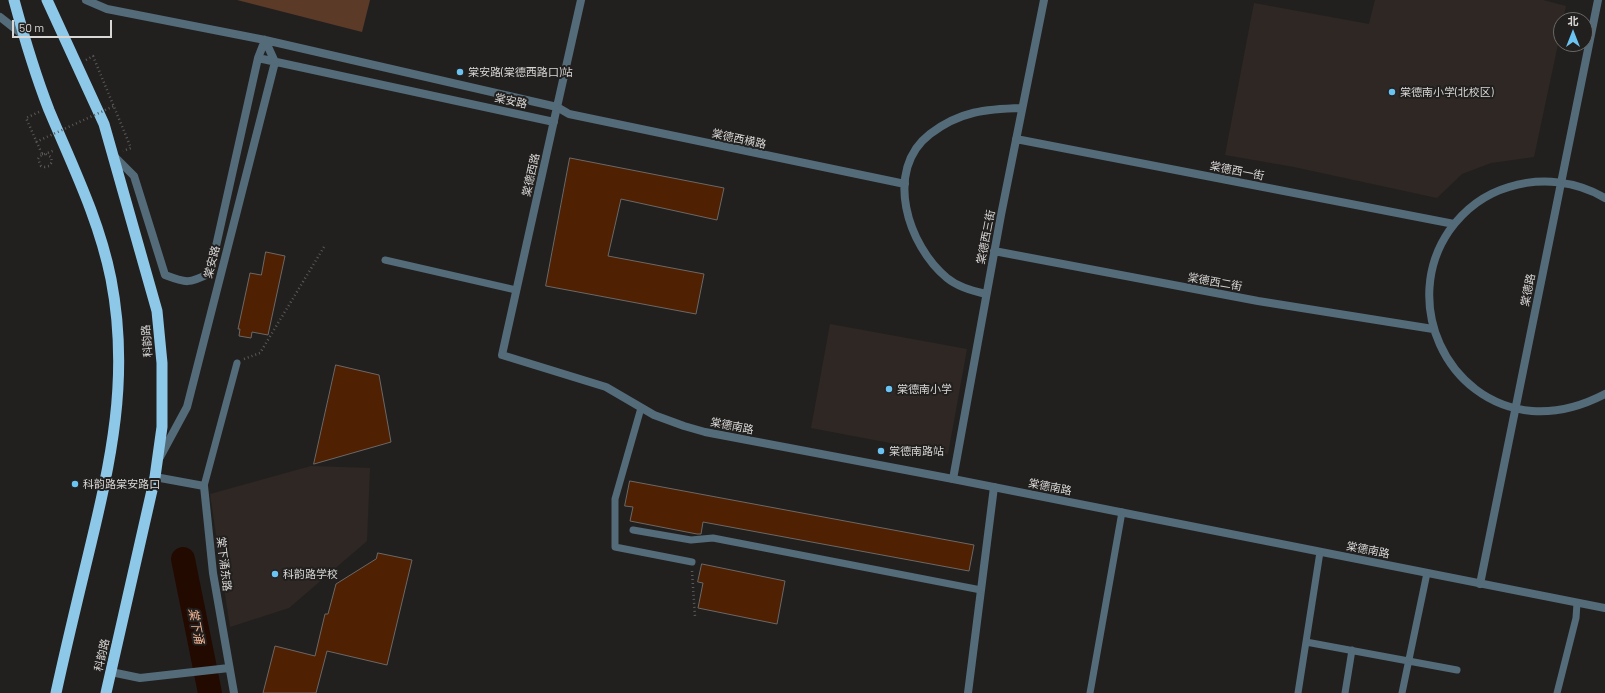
<!DOCTYPE html>
<meta charset="utf-8">
<style>
body{margin:0}
#map{position:relative;width:1605px;height:693px;overflow:hidden;background:#22201f;font-family:Barlow,"Noto Sans SC",sans-serif}
canvas{display:block}
.north{position:absolute;left:1553px;top:12px;width:40px;height:40px;box-sizing:border-box;background:#22201f;border:1px solid #6b6968;border-radius:50%;rotate:0deg;font-size:11px;font-weight:700;line-height:16px;text-align:center;color:#d9d7d6}
.north::after{content:'';display:block;margin:auto;width:14px;height:18px;background:#6bc3f2;clip-path:polygon(50% 0,100% 100%,50% 72%,0 100%)}
.scale{position:absolute;left:12px;top:20px;width:100px;height:18px;box-sizing:border-box;border:2px solid #d9d7d6;border-top:0;padding-left:5px;font-size:12px;line-height:14px;white-space:nowrap;color:#d9d7d6;-webkit-text-stroke:3px #22201f;paint-order:stroke}
</style>
<div id="map">
<canvas width="1605" height="693"></canvas>
<div class="north">北</div>
<div class="scale">50 m</div>
</div>
<script>
const ctx = document.querySelector('canvas').getContext('2d');
ctx.lineJoin = 'round';
function fillPath(path, color) { ctx.fillStyle = color; ctx.fill(path, 'evenodd'); }
function stroke(path, color, width, dash) { ctx.strokeStyle = color; ctx.lineWidth = width; ctx.lineCap = dash ? 'butt' : 'round'; ctx.setLineDash(dash || []); ctx.stroke(path); }
function label(font, color, halo, rows, align = 'center') {
  ctx.font = font + ' Barlow,"Noto Sans SC",sans-serif'; ctx.lineWidth = 4; ctx.setLineDash([]); ctx.textBaseline = 'middle'; ctx.strokeStyle = halo; ctx.fillStyle = color; for (const [text, x, y, turn = 0] of rows) {
    ctx.save(); ctx.translate(x, y); ctx.rotate((+turn || 0) * Math.PI / 180); ctx.textAlign = isNaN(turn) ? turn : align; if (halo) ctx.strokeText(text, 0, 0); ctx.fillText(text, 0, 0); ctx.restore();
  }
}
fillPath(new Path2D(`
 M1375,0H1543L1566,6L1563,20H1561V30L1534,157L1491,163L1462,174L1437,198L1294,167L1225,155L1254,3L1369,24Z
 M830,324L967,349L948,454L811,428Z
 M311,466L370,468L367,541L289,608L230,627L210,494Z`), '#2f2723');
fillPath(new Path2D(`
 M237,0H370L362,32Z`), '#5c3a28');
stroke(new Path2D(`
 M183,559L210,693`), '#230a00', 24);
const building = new Path2D(`
 M570,158L724,188L717,220L621,199L608,256L704,274L696,314L546,286Z
 M266,252L285,256L268,335L252,332L251,338L239,336L240,329H238L250,273L261,275Z
 M336,365L379,375L391,442L314,464Z
 M630,481L974,545L969,571L703,522L701,534H697L630,521L633,507L625,506Z
 M378,553L412,560L387,665L327,651L316,693H263L275,646L315,656L325,614H328L336,584L376,559Z
 M702,564L785,581L777,624L698,608L703,583L698,582Z`);
fillPath(building, '#4f2001');
stroke(building, '#6b6866', 1);
stroke(new Path2D(`
 M86,60L93,56L131,148L123,151
 M39,112L26,118L42,154
 M49,166L45,167L41,166L38,159L40,156L55,150
 M244,359L260,353L324,247
 M692,571L695,617`), '#5b5958', 2.5, [1, 3]);
stroke(new Path2D(`
 M385,260L516,290
 M641,408L615,499V547L692,562
 M204,486L237,363
 M633,530L691,540L713,538L981,590
 M1306,642L1457,670
 M1090,693L1122,512
 M1298,693L1320,552
 M1345,693L1352,650
 M1402,693L1427,573
 M1557,693L1576,618L1577,603`), '#546c7a', 7);
stroke(new Path2D(`
 M581,0L557,107L569,114L905,184
 M1016,139L1454,224
 M1605,198C1576,181 1541,177 1509,187C1485,194 1464,210 1449,231C1401,301 1445,403 1532,411C1559,413 1582,406 1605,394
 M994,251L1258,301L1433,329
 M986,294C972,291 958,287 947,278C908,246 883,170 930,134C960,111 986,109 1022,108
 M155,477L204,486L213,573L234,693
 M953,479L1001,215L1044,0
 M1480,584L1598,0
 M111,672L140,678L229,668
 M968,693L994,487`), '#546c7a', 8);
stroke(new Path2D(`
 M86,0L107,9L265,40L557,107L502,355L606,387L654,415L684,426L705,432L953,479L1605,608
 M0,17L23,35
 M258,58L554,122
 M114,156L134,176L165,275C186,283 189,284 210,273L258,58L265,40
 M160,457L187,407L275,62L265,40`), '#546c7a', 8);
stroke(new Path2D(`
 M14,0C24,37 35,74 49,110C72,165 99,219 111,279C130,377 111,461 88,556C77,602 66,647 56,693
 M47,0L104,124L157,311L162,363V427L155,477L106,693`), '#8ec8e8', 11);
stroke(new Path2D(`
 M36,142L114,106
 M42,154H46L51,157L52,162L49,166`), '#5b5958', 2.5, [1, 3]);
for (const [x, y, r, color] of [
 [460,72,4,"#6bc3f2"],
 [1392,92,4,"#6bc3f2"],
 [889,389,4,"#6bc3f2"],
 [881,451,4,"#6bc3f2"],
 [75,484,4,"#6bc3f2"],
 [275,574,4,"#6bc3f2"]
]) { const dot = new Path2D(); dot.arc(x, y, r, 0, 2 * Math.PI); ctx.fillStyle = color; ctx.fill(dot); stroke(dot, '#22201f', 1.5); }
label('11px', '#d9d7d6', '#22201f', [
 ["棠安路(棠德西路口)站",468,72],
 ["棠德南小学(北校区)",1400,92],
 ["棠德南小学",897,389],
 ["棠德南路站",889,451],
 ["科韵路棠安路口",83,484],
 ["科韵路学校",283,574]
], 'left');
label('11px', '#d9d7d6', '#22201f', [
 ["棠安路",511,101,12],
 ["棠德西横路",739,139,12],
 ["棠德西一街",1237,171,11],
 ["棠德西路",531,175,-77],
 ["棠德西三街",986,237,-79],
 ["棠安路",212,262,-76],
 ["棠德西二街",1215,282,10],
 ["棠德路",1528,290,-79],
 ["科韵路",147,341,-95],
 ["棠德南路",732,426,11],
 ["棠德南路",1050,487,11],
 ["棠德南路",1368,550,11],
 ["棠下涌东路",224,564,83],
 ["科韵路",102,655,-77]
]);
label('italic 12px', '#f5b592', '#22201f', [
 ["棠下涌",196,626,79]
]);
</script>
